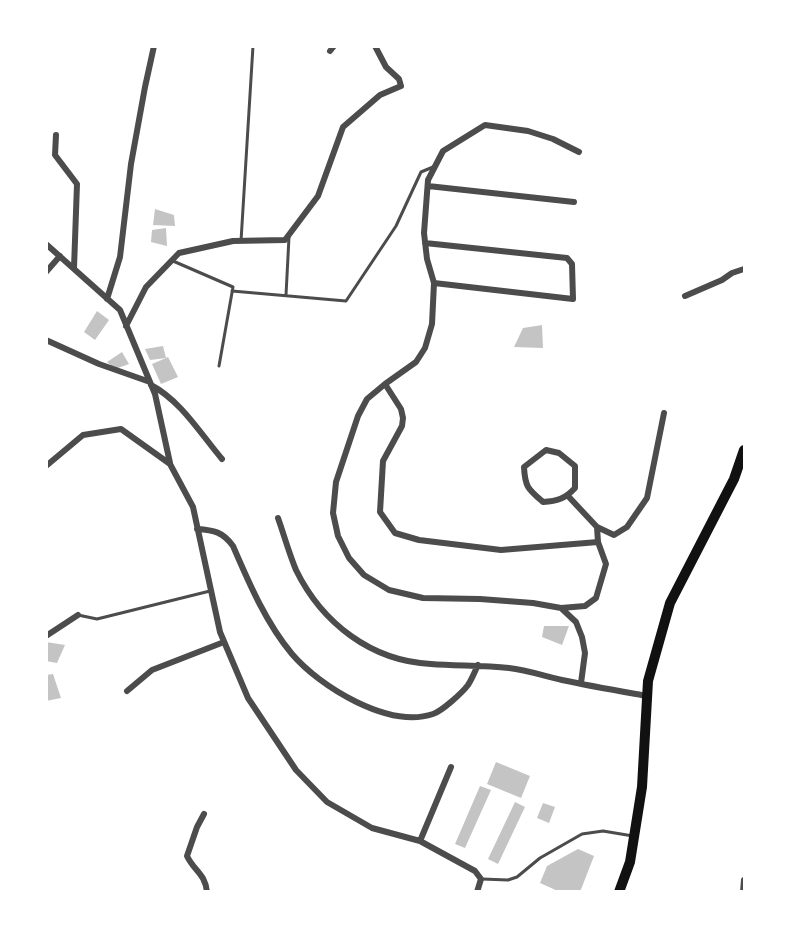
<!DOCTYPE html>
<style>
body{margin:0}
#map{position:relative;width:791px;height:938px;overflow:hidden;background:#fff;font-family:"IBM Plex Serif",serif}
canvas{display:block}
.frame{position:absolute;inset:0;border:48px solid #fff;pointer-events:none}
</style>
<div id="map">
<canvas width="791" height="938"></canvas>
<div class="frame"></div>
</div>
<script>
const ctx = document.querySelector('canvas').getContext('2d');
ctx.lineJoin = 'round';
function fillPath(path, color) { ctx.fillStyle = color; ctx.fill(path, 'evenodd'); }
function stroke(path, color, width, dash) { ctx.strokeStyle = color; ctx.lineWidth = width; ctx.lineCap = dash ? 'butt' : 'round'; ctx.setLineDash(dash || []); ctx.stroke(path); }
fillPath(new Path2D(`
 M155,209L174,215L175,226L153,225Z
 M166,228L167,246L151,242L152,230Z
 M97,311L109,320L95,340L84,332Z
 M542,325L543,348L514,347L523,328Z
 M163,346L166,358L168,357L178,377L161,384L152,364L166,358L150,360L145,349Z
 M122,352L129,364L115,369L107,362Z
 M544,626H569L562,645L542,637Z
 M46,642L65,645L57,663L46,661Z
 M53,674L61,698L46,701V675Z
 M496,762L530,776L521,798L487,784Z
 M480,786L491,790L465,848L455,844Z
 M515,802L525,807L498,864L488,859Z
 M543,803L555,807L549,823L537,818Z
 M578,849L594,856L580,892H560L540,883L547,866Z`), '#c4c4c4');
stroke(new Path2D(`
 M241,241L253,46
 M173,261L233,287L219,366
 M232,291L346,301L396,226L421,172L433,167
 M286,295L289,237
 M78,615L97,619L210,591
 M482,879L508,880L517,877L540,858L582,834L603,831L633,836`), '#4c4c4c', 3);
stroke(new Path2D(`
 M330,51L334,46
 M56,135L55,155L77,184L74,268
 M579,152L553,139L528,131L485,125L443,151L428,180L424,233L427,259L434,283L432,324L425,348L416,362L385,384L367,399L358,416L336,482L333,513L338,536L349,558L364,575L389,590L423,598L480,599L533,603L561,608L576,622L582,637L585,653L581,683
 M428,186L574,202
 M425,243L567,258L572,264L573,299L434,283
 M46,244L120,310L155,394L170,463
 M46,272L60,256
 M685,296L722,280L732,273L744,269
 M107,299L120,257L131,164L145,87L154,46
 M126,326L146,287L179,253L233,241L285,240L318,196L343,127L380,95L401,86L399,79L386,67L375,46
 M46,340L99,364L150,382
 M385,384L401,409L403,418L402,426L383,461L380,512L395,533L419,540L501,550L598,542L606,564L596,598L585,606L561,608
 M151,385C181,401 200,433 222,459
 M546,450L559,453L575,466V488C565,499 557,501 543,502C528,489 525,487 524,467Z
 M46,466L83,435L121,429L170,464L193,507L220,632L248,698L296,770L327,802L372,828L420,841L475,871L481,879L477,892
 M568,496L597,527
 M278,518C284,535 289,553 296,570C322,623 371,661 431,664C457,666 483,665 509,668C527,670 544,676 562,680C590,686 619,691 647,696
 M197,529C214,530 223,532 233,546C249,583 266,623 292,654C320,687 389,729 433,714C442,711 462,693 468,685C472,679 475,671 478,665
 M598,542L597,527L614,535L627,527L647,498L664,413
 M46,636L78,615
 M127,691L152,670L224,642
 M204,814L197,827L187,856C194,871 205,873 207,892
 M420,841L451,767
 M743,892L744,880`), '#4c4c4c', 6);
stroke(new Path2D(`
 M619,892L630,862L642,787L648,681L670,603L734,479L744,450`), '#111', 10);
</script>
